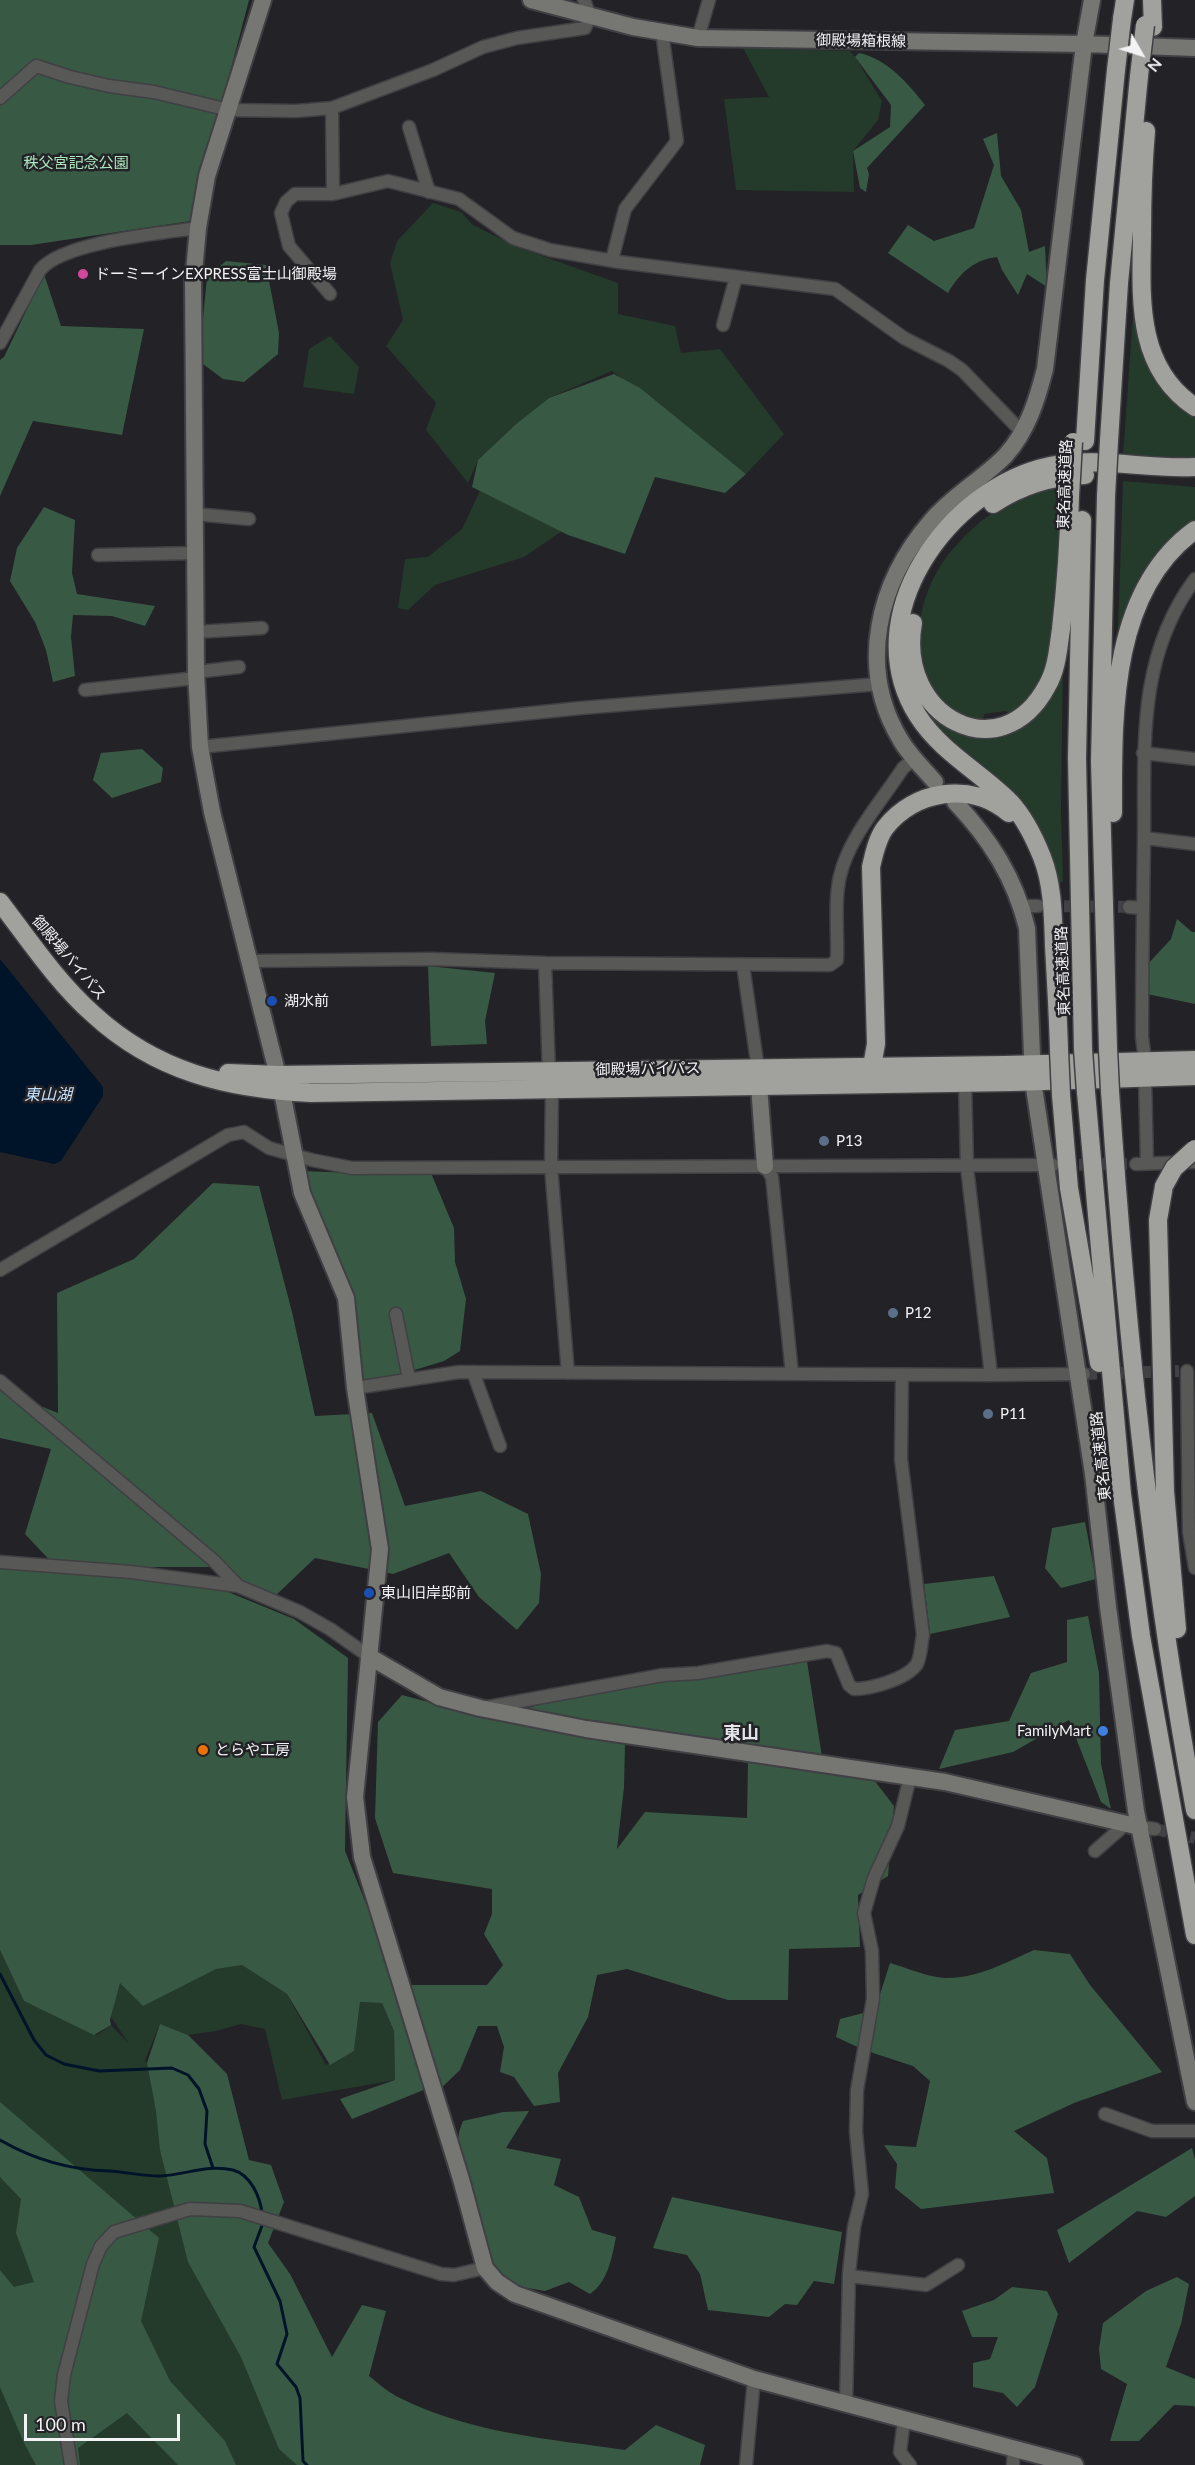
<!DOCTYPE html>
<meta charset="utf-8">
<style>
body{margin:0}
#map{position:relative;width:1195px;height:2465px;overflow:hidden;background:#232226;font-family:Lato,sans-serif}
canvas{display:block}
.north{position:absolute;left:1111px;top:24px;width:60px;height:60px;-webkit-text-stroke:4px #232226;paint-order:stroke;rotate:129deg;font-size:16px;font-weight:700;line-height:24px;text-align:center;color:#f3f2f5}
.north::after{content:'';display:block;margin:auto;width:21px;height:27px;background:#f3f2f5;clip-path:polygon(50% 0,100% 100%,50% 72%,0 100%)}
.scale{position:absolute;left:24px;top:2414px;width:156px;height:27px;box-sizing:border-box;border:3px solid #f3f2f5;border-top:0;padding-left:8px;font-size:18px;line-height:21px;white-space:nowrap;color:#f3f2f5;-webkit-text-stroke:4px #232226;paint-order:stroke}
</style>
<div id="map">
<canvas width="1195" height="2465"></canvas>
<div class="north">N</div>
<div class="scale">100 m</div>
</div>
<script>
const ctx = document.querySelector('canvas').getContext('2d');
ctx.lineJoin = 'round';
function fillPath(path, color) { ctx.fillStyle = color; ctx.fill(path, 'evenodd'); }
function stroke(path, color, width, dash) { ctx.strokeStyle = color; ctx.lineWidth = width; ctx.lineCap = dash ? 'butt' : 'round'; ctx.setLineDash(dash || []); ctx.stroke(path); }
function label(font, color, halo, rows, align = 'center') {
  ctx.font = font + ' Lato,"Noto Sans JP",sans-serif'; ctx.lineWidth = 5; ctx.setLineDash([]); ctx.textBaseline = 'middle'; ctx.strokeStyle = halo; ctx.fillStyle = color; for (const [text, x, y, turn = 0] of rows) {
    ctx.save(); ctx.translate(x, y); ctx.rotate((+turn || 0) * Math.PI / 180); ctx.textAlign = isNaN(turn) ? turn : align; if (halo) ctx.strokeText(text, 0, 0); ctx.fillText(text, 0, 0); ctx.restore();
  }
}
fillPath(new Path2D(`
 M743,48L850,51L855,57L882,101L878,120L853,151L854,192L736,190L724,99L769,97Z
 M433,203L461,212L473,225L517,247L618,283V314L675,326L681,353L720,349L784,434L746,474L691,430L612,371L549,398L516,424L478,460L468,483L426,430L436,403L386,346L403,320L390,263L397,241Z
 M1135,286L1137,314L1195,413V459L1123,456Z
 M330,336L359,367L354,394L303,387L309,349Z
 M1123,481L1195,487V523L1182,532L1117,661Z
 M1062,482L1059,573L1050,653L1040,683L1021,707L1009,713L1005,711L984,714L983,720C962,717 950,709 937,694C932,689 925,682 923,676C921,669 921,660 920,653C915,609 932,569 963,538C996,504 1020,498 1062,482Z
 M480,491L562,531L524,557L435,585L408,610L398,608L405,559L428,557L462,529Z
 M1063,654L1061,810L1063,881L1057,885L1048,856L931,727L912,681L924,702L1010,730Z
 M0,1950L24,2001L97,2035L111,2025L129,2044L111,2017L118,1982L242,1965L287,1994L326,2065L354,2051L360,2002L382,2003L394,2031L395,2080L282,2100L265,2029L241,2024L216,2031L188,2035L160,2024L145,2060L372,2465H0Z`), '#243a2b');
fillPath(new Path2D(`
 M0,0H249L191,221L31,245H0Z
 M859,53C887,59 908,83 925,105L867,168L869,174L866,192L860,188L853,151L890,127L891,105L855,57Z
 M997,133L1001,176L1021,210L1029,252L1045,246L1047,287L1027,274L1018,295L1002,270L997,257C973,260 960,273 948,293L888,253L908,225L934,241L974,228L994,165L983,139Z
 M226,261L266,265L279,333L278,354L244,382L223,379L199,361L207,277Z
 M44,274L61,326L144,329L122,435L33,421L0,496V360L4,357Z
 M614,374L640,388L746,474L725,493L655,477L625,554L568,535L472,487L478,460L516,424L549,398Z
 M44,507L75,520L72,573L77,594L155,606L145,626L112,616L73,615L71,637L75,676L53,682L46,650L35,622L10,581L17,548Z
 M142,749L163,768L161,782L112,798L93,780L101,753Z
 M1177,919L1192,932H1195V1004L1147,994V965L1171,939Z
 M428,966L495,973L485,1021L487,1044L431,1046Z
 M303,1171L352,1173H431L454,1228L455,1262L466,1299L460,1351L444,1361L362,1386Z
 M213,1183L259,1186L292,1312L315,1416L372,1413L405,1506L481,1491L528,1514L541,1574L539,1603L517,1630L479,1597L449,1553L393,1574L315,1558L272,1599L221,1567H56L25,1534L51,1449L0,1438V1390L58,1413L57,1293L134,1259Z
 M1085,1522L1096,1579L1061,1588L1045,1568L1052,1528Z
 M0,1565L211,1585L294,1619L348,1658L345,1851L410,2014L402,1985H487L503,1965L484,1934L492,1914V1889L393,1873L375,1818L378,1722L402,1695L492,1719L597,1687L806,1655L823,1763L625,1742L624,1787L617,1849L645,1812L747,1818L748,1762L874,1780L894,1806L888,1876L858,1895L860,1947L789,1949L788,2000H728L627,1969L597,1975L588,2017L558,2073L560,2102L534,2106L514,2077L500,2072L504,2047L497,2026H478L460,2070L435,2094L426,2089L352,2119L340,2099L395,2080L394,2031L382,2003L360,2002L354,2051L330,2065L287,1994L242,1965L216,1969L143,2006L120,1983L110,2020L111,2025L94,2035L24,2001L0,1950Z
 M994,1576L1010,1617L930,1634L924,1584Z
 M1088,1616L1099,1673L1101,1764L1111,1809L1101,1802L1069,1720L1013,1752L939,1769L955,1730L1009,1721L1031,1673L1067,1662V1620Z
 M1034,1950L1070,1954L1090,1985L1162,2072L1074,2103L1014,2131L1047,2158L1054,2193L921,2209L895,2188L897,2164L884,2145L916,2147L930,2081L913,2066L864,2050L836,2037L840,2019L875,2010L890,1963C907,1968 928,1977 945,1978C976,1979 1007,1962 1034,1950Z
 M160,2024L188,2035L227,2074L249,2160L271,2165L284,2202L268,2243L290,2274L332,2357L362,2305L386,2311L369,2376C379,2384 389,2393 400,2398C469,2433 550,2439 625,2450L656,2425L705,2445L700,2465H297L279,2449L241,2357L188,2262L160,2150L156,2111L147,2063Z
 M0,2102L159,2238L141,2321L170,2381L225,2441L236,2465H178L127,2413L78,2448L80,2465H36L24,2443L0,2387V2270L14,2287L34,2282L16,2233L21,2199L0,2177Z
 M529,2111L506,2148L561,2159L554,2185L579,2197L592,2230L616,2237C612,2257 608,2282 590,2294L569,2282L545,2291L522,2287L496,2273L478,2247L457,2156L459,2132L463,2121L503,2112Z
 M1192,2148L1195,2160V2196L1166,2217L1137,2211L1069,2263L1057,2230Z
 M672,2197L842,2232L834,2284L814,2281L797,2305L785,2304L769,2317L708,2310L700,2274L687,2255L653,2248Z
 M1177,2277L1189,2284L1181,2324L1166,2367L1195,2379V2408L1194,2406L1174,2405L1139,2441H1110L1127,2384L1101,2369L1099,2349L1103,2323L1146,2291Z
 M1012,2287L1047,2291L1058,2314L1035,2387L1017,2407L1003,2393L973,2387V2363L990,2359L998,2337H972L962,2311L994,2300Z`), '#385a44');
fillPath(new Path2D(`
 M0,959L103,1087V1096L61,1161L54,1164L0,1152Z`), '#001429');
stroke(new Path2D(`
 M0,1974L34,2040L46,2055L64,2064L99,2071L172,2068L188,2075L199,2089L207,2111L205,2144L213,2168
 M0,2140C33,2159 71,2170 109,2171C126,2172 143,2176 160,2176C185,2175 207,2164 233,2170C251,2175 260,2197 262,2213
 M263,2223L254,2247L280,2301L287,2334L277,2364L296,2387L300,2398L303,2461L307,2465`), '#001429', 3);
stroke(new Path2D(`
 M1046,906L1129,907
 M1061,1165L1136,1164
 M1085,1374L1179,1371
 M1155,1829L1195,1838`), '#424145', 12, [12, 6]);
const street = new Path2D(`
 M698,38L709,0
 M0,98L36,66L70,77L109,86L154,92L229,110L296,111L332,108L433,70L483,47L517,38L585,28L590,16L584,0
 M332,108L333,194
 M409,127L429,192
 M612,260L625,209L677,141L662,32
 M330,294L289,246L281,213L286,202L295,194H333L388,181L459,199L513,238L550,250L619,262L835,289L904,338L949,361L962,370L1022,432
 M723,325L736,277
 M0,343L40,270C63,242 161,233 198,228
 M195,514L249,519
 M98,555L196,553
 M196,632L262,628
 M196,672L239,667
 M85,690L196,678
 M200,747L581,708L879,684
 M1143,753L1195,759
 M1144,838L1195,844
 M1022,906H1038
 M1129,907L1143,908
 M249,961L432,959L545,963L830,965L837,960C838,933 834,902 840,876C849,837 881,802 903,768L914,759
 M545,963L549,1072
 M743,965L758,1069
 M1145,1060L1142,1037C1142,972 1143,907 1144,841C1145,749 1136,658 1195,579
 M1145,1077L1147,1163
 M965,1082L967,1167L991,1375
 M552,1088L551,1167L568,1373
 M1136,1164L1195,1162
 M765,1166L772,1177L792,1374
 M0,1270L228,1135L244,1132L269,1148L312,1160L352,1168L1053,1165
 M396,1314L409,1379
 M1187,1371L1189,1532L1195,1568
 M473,1372L500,1446
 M0,1381L213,1560L238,1586
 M355,1388L459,1372L991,1375L1084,1374
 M0,1562L131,1572L238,1586L300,1612L330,1629L370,1657
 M488,1707L663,1675L698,1673L827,1651L836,1653L849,1685L854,1689C871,1689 907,1679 917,1664C921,1656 921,1644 923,1635L901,1459L902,1375
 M1140,1827L1155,1829
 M1095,1851L1127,1823
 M1105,2114L1152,2131H1195
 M849,2276L926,2285L958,2265
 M846,2405L849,2273L854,2227L862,2194L856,2132L857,2090L873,1999L872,1951L864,1913L874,1878L898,1826L910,1777
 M904,2420L900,2452L910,2465
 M71,2465L61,2401L64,2375L93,2264L101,2246L114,2232L190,2209L240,2211L441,2274L454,2275L485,2268
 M746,2465L754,2379
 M1013,2465L1014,2448`);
const secondary = new Path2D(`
 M263,0L207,176L198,228L193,283L196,672L200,747L212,812L282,1092L302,1193L346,1298L355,1388L380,1549L355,1797L362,1857L461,2179L485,2268L497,2282L515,2294L754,2379L1075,2465
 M531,0L633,27L698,38L1084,44L1195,48
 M935,782C923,768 909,755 900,739C857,667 878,582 931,521C953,495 983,479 1006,455C1028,430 1037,400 1045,369L1084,44L1092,0
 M955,802C990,839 1015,878 1027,928L1033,1081L1093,1474L1108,1607L1136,1811L1195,2102
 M759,1085L765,1166
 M370,1657L439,1697L480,1708L586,1729L945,1782L1140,1827`);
const highway = new Path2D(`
 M1152,0L1153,27
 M1122,19L1125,0
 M1146,131C1143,166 1142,201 1142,236C1141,299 1136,368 1195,407
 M1085,441L1095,280L1116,70
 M1109,441L1119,283L1139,76
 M1106,496L1100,761L1108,1049
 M993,504C1020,486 1053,476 1085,475
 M1082,520L1077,758L1083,1049
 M913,623C896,717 1001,772 1047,686C1057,669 1058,649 1061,629C1066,585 1069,541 1070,496
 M1113,813C1113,718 1109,592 1195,530
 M0,902C29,940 57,982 93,1014C156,1072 228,1089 311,1093L1013,1082L1195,1076
 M1059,1050C1058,1015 1056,981 1054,946C1053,916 1053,885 1042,857C1034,837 1024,817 1010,802C980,772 941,752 918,716C855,617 949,487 1050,466C1099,456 1147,470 1195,467
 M228,1073L278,1075L1005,1065L1195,1060
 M866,1075L872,1066L876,1044L871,867C874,854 877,839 885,828C914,790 971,781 1009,813
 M1110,1091C1126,1332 1151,1572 1195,1810
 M1086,1092L1122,1494L1141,1636L1195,1935
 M1061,1095L1069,1188L1099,1363
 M1164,1186L1158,1220L1165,1491L1177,1629`);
stroke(street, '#403f43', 15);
stroke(secondary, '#403f43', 20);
stroke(highway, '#403f43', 21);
stroke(street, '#585856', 12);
stroke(secondary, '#767673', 16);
stroke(highway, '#a1a29d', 18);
const highwayBridge = new Path2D(`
 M1116,70L1122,19
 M1139,76L1145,25
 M1070,496L1073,442
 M1106,496L1109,441
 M1083,1049L1086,1092
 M1108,1049L1110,1091
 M1059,1050L1061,1095
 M1164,1186L1174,1168L1195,1149`);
stroke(highwayBridge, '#403f43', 21, []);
stroke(highwayBridge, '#a1a29d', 18);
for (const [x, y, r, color] of [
 [83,274,6,"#d1479c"],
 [272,1001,6,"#1a4fb4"],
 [824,1141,6,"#5c6f8a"],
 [893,1313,6,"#5c6f8a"],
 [988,1414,6,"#5c6f8a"],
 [369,1593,6,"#1a4fb4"],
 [1103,1731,6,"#3f7fe0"],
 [203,1750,6,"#e8710a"]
]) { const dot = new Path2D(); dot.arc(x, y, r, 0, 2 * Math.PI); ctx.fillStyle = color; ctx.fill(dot); stroke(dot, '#232226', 2); }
label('15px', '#f3f2f5', '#232226', [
 ["御殿場箱根線",861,41,1],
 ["東名高速道路",1065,484,-88],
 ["御殿場バイパス",69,958,50],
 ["東名高速道路",1063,971,-92],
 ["御殿場バイパス",648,1069,-1],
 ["東名高速道路",1101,1456,-96]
]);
label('15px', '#abe7be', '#232226', [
 ["秩父宮記念公園",76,163]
]);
label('15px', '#f3f2f5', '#232226', [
 ["ドーミーインEXPRESS富士山御殿場",95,274],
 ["湖水前",284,1001],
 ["P13",836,1141],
 ["P12",905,1313],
 ["P11",1000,1414],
 ["東山旧岸邸前",381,1593],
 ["FamilyMart",1091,1731,"right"],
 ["とらや工房",215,1750]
], 'left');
label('italic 16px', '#c3e0fd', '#232226', [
 ["東山湖",48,1095]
]);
label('bold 18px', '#e4e3e9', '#232226', [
 ["東山",741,1733]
]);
</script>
